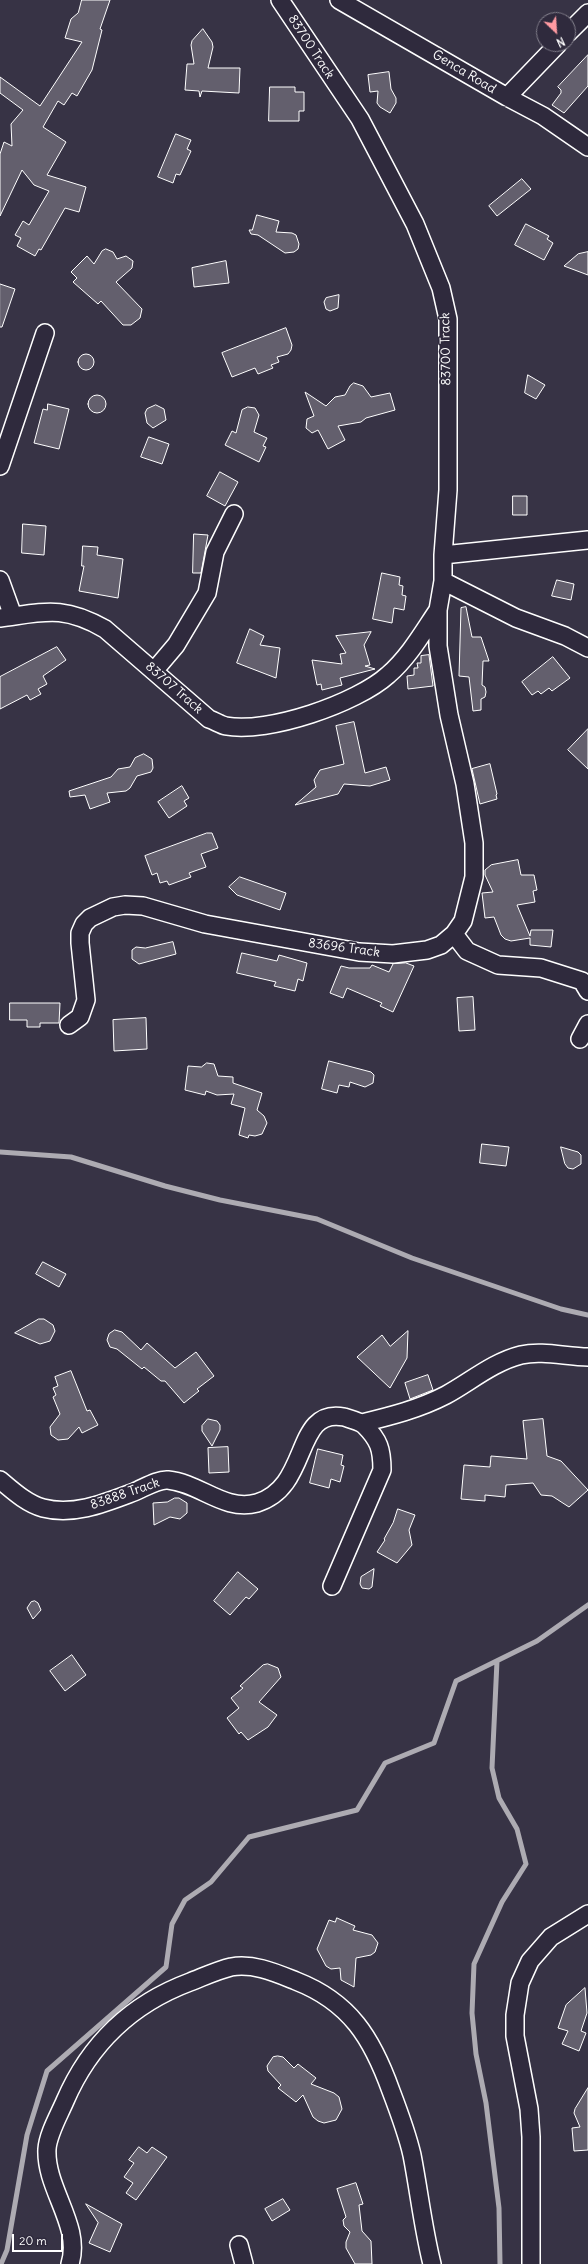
<!DOCTYPE html>
<style>
body{margin:0}
#map{position:relative;width:588px;height:2264px;overflow:hidden;background:#373345;font-family:Delius,sans-serif}
canvas{display:block}
.north{position:absolute;left:536px;top:12px;width:40px;height:40px;box-sizing:border-box;background:#2f2a3d;border:1px solid #827f8b;border-radius:50%;rotate:155deg;font-size:11px;font-weight:700;line-height:16px;text-align:center;color:#fff}
.north::after{content:'';display:block;margin:auto;width:14px;height:18px;background:#ff9aa2;clip-path:polygon(50% 0,100% 100%,50% 72%,0 100%)}
.scale{position:absolute;left:12px;top:2234px;width:51px;height:18px;box-sizing:border-box;border:2px solid #fff;border-top:0;padding-left:5px;font-size:12px;line-height:14px;white-space:nowrap;color:#fff;-webkit-text-stroke:3px #2f2a3d;paint-order:stroke}
</style>
<div id="map">
<canvas width="588" height="2264"></canvas>
<div class="north">N</div>
<div class="scale">20 m</div>
</div>
<script>
const ctx = document.querySelector('canvas').getContext('2d');
ctx.lineJoin = 'round';
function stroke(path, color, width, dash) { ctx.strokeStyle = color; ctx.lineWidth = width; ctx.lineCap = dash ? 'butt' : 'round'; ctx.setLineDash(dash || []); ctx.stroke(path); }
function fillPath(path, color) { ctx.fillStyle = color; ctx.fill(path, 'evenodd'); }
function label(font, color, halo, rows, align = 'center') {
  ctx.font = font + ' Delius,sans-serif'; ctx.lineWidth = 3.5; ctx.setLineDash([]); ctx.textBaseline = 'middle'; ctx.strokeStyle = halo; ctx.fillStyle = color; for (const [text, x, y, turn = 0] of rows) {
    ctx.save(); ctx.translate(x, y); ctx.rotate((+turn || 0) * Math.PI / 180); ctx.textAlign = isNaN(turn) ? turn : align; if (halo) ctx.strokeText(text, 0, 0); ctx.fillText(text, 0, 0); ctx.restore();
  }
}
stroke(new Path2D(`
 M0,1152L71,1157L165,1186L220,1200L317,1219L412,1258L561,1309L588,1315
 M497,1661L492,1768L499,1798L517,1829L526,1864L502,1902L474,1964L472,2013L476,2054L486,2103L499,2208L500,2264
 M1,2264L7,2250L27,2135L47,2071L166,1967L172,1924L185,1900L211,1882L249,1837L357,1810L385,1763L434,1743L456,1681L537,1641L588,1605`), '#adabb2', 5);
const building = new Path2D(`
 M82,0H110L100,29L102,30L92,70L77,96L72,93L64,105L58,101L43,127L66,142L47,175L86,187L79,212L65,208L41,250L39,249L35,256L17,246L21,238L15,235L23,221L29,225L49,191L34,185L22,170L0,216V154L4,142L12,146L11,124L23,110L0,93V77L40,106L82,42L65,38L71,19L78,13Z
 M203,29L212,42L213,47L208,68H240L239,93L202,91L200,97L199,91L185,90L187,64H194L191,45L192,41Z
 M588,55V86L564,113L552,105L561,93V90L558,87Z
 M389,72L391,89L396,98V103L390,113L380,107L377,103L378,91L370,92L368,75Z
 M270,87H295V92H304V111H299V121H269Z
 M176,134L191,140L187,149L191,151L180,175L176,174L173,183L158,177Z
 M522,179L531,189L497,216L489,206Z
 M257,215L279,221L276,232L292,233L296,235L299,244L298,249L294,252L285,253L258,235L251,234L249,230H252Z
 M526,224L549,236L547,239L553,243L544,260L515,245Z
 M106,249L113,252L117,259L126,256L133,261L132,268L116,282L142,309L140,318L131,325H123L101,301L98,304L73,282L77,278L71,272L87,256L94,264L102,251Z
 M588,252V275L564,266L578,254Z
 M226,261L229,283L194,287L192,268Z
 M0,284L15,289L2,327H0Z
 M339,295L338,308L330,311L326,309L324,302L326,298Z
 M286,328L292,345L291,350L288,354L277,357L279,362L271,365L273,368L258,374L255,368L232,377L222,353Z
 M78 362a8 8 0 1 1 16 0a8 8 0 1 1-16 0Z
 M528,375L545,385L536,399L525,393Z
 M354,383L363,386L371,397L390,393L395,410L366,418L361,422L338,426L345,440L328,449L318,430L312,433L306,428L307,419L314,416L305,392L326,406L335,397L345,395L350,386Z
 M88 404a9 9 0 1 1 18 0a9 9 0 1 1-18 0Z
 M48,404L69,409L59,449L34,443L43,409L47,410Z
 M156,405L164,409L166,420L153,428L147,423L145,413L147,409Z
 M248,407L255,408L259,415L254,432L267,438L263,446L266,447L259,462L225,445L232,431L236,433L242,410Z
 M149,437L169,444L162,464L141,457Z
 M220,472L238,482L225,506L207,496Z
 M513,496H527V515H513Z
 M23,524L46,526L44,555L22,553Z
 M194,534L208,535L201,573H193Z
 M83,546L98,547L97,555L123,559L118,598L79,591L84,566H82Z
 M382,573L400,577L399,585L403,586L402,595L406,596L404,610L394,608L392,623L373,619Z
 M557,580L574,584L571,600L552,596Z
 M466,607L472,637H481L489,661H483L482,685L485,687L486,692L485,697L481,699V710L473,711L469,677L459,676L461,608Z
 M250,629L264,636L260,645L280,648L276,678L237,663Z
 M371,632L364,645L370,665L365,666L375,669L340,678L342,685L322,690L321,684L317,685L312,660L342,664L340,654L346,653L336,636Z
 M57,647L66,660L43,676L47,684L38,689L41,694L30,700L27,695L0,709V677Z
 M429,655L433,686L408,689L407,676L414,675V668H418L417,663H421V656Z
 M553,657L570,678L552,691L549,688L541,694L538,691L532,695L522,682Z
 M354,722L365,773L386,767L390,780L370,786L344,784L338,794L295,805L316,787L314,780L320,770L344,764L336,726Z
 M588,729V769L568,750Z
 M144,754L152,759L153,768L151,772L137,776L130,788L126,791L107,793L110,802L90,809L85,795L70,797L69,791L111,777L118,769L130,767L135,758Z
 M490,764L497,794L496,795L497,799L480,804L472,769Z
 M182,786L189,798L184,801L187,806L169,818L158,802Z
 M207,833H212L218,848L201,854L206,867L189,873L191,877L169,885L167,881L160,883L157,873L152,875L145,856Z
 M518,860L521,875H534L537,890L533,891L535,902L517,905L530,936L531,930H553L551,947L530,945V938L511,941L505,939L501,935L494,917L485,918L482,893L493,892L485,875V870L491,865Z
 M240,877L286,893L280,910L237,895L229,887Z
 M173,942L176,954L139,964L132,959V950L136,947L145,948Z
 M242,953L277,961L279,955L307,963L303,981L298,979L295,991L274,986L276,982L237,973Z
 M406,963L414,966L393,1012L380,1006L382,1003L347,988L343,998L330,993L341,966L349,968H370L372,965L389,972L393,964Z
 M473,997L475,1030L459,1031L457,998Z
 M10,1003H60L59,1023H40V1027H27V1020H10Z
 M146,1018L147,1049L114,1051L113,1020Z
 M329,1061L371,1072L374,1075L373,1083L365,1087L350,1082L349,1087L339,1085L337,1093L322,1089Z
 M207,1063L214,1064L218,1076L233,1077V1083L262,1093L257,1110L264,1116L267,1123L262,1134L255,1136L249,1135L248,1138L239,1135L245,1108L231,1104L234,1094L217,1095L206,1091L205,1095L185,1090L188,1066L201,1067Z
 M482,1144L509,1147L506,1166L480,1163Z
 M561,1147L578,1152L581,1155V1164L573,1169L568,1168L565,1164Z
 M43,1262L66,1274L59,1287L36,1274Z
 M39,1319H44L53,1325L55,1331L50,1341L40,1344L15,1333Z
 M115,1330L122,1332L141,1350L147,1343L175,1368L196,1352L214,1376L197,1389L199,1391L184,1403L165,1381H161L144,1367L142,1369L117,1349L110,1347L107,1340L109,1334Z
 M408,1331L407,1358L390,1388L357,1357L382,1335L390,1346Z
 M71,1371L87,1411L90,1410L98,1425L82,1433L79,1427L68,1439L58,1440L51,1435L50,1427L60,1414L53,1397L56,1395L53,1388L58,1386L55,1377Z
 M428,1375L433,1390L410,1399L405,1383Z
 M208,1419L217,1421L220,1425V1430L212,1446L202,1431V1426Z
 M543,1419L547,1456L561,1461L588,1490L569,1507L552,1496L541,1495L533,1483L506,1485L505,1497L485,1495V1501L461,1499L464,1465L490,1467L491,1456L527,1459L523,1421Z
 M228,1447L229,1472L209,1473L208,1448Z
 M318,1449L343,1455L341,1465L344,1466L340,1482L331,1479L329,1488L310,1483Z
 M175,1498H179L187,1503V1513L180,1519L170,1517L154,1525L153,1503L167,1502Z
 M398,1509L415,1515L409,1530L412,1545L397,1563L377,1552L385,1540L384,1539L393,1523Z
 M374,1569L372,1587L369,1589L362,1588L360,1584L361,1577Z
 M238,1572L258,1589L249,1599L246,1597L230,1615L214,1601Z
 M35,1601L38,1603L41,1610L33,1619L27,1608L31,1602Z
 M72,1655L86,1675L65,1691L50,1671Z
 M268,1664L278,1668L281,1677L259,1702L277,1715L268,1727L248,1740L241,1732L239,1734L227,1718L239,1708L231,1698L243,1688L240,1686L263,1665Z
 M337,1918L355,1926L353,1930L372,1935L378,1943L375,1952L371,1955L356,1958L354,1987L341,1980L340,1968L331,1969L326,1966L317,1949L329,1920L335,1922Z
 M585,1988L587,2013L581,2031L586,2033L579,2051L562,2044L568,2031L558,2028L566,2005Z
 M278,2056L283,2057L294,2068L298,2064L316,2078L311,2084L334,2093L339,2097L342,2109L336,2120L324,2123L318,2121L313,2117L303,2095L296,2102L278,2088L281,2085L268,2071L267,2066L273,2057Z
 M588,2088V2150L574,2151L572,2128L580,2127L574,2113L575,2109Z
 M139,2147L147,2153L152,2147L167,2157L136,2200L126,2193L133,2183L124,2177L134,2163L129,2160Z
 M356,2183L363,2204L359,2205L362,2231L371,2241L372,2264H355L346,2248V2242L350,2232L344,2226L343,2220L346,2217L337,2189Z
 M283,2199L290,2210L272,2221L265,2209Z
 M86,2204L122,2224L110,2252L89,2243L98,2223Z`);
fillPath(building, '#635f6d');
stroke(building, '#fff', 1);
const minor = new Path2D(`
 M339,0L507,97L543,116L588,147
 M568,33L588,13
 M507,97L558,44
 M0,466L45,333
 M443,555L588,540
 M0,580L13,616
 M443,581L516,618L565,636L588,648
 M0,618C45,612 63,605 105,629L209,719C215,721 221,725 226,726C268,734 357,703 388,675C409,657 423,632 438,610
 M154,671L176,645L207,593L215,552L234,514
 M454,934L467,951L498,965L541,968L582,981L588,991
 M69,1025L80,1017L86,1000L80,943V933L84,924L90,918L113,907L125,905L143,906L205,924L359,952L393,954L427,950L441,945L454,934L463,921L474,877V843L465,784L449,715L438,646V610L443,581V555L448,490V319L441,288L415,224L360,119L280,0
 M580,1039L588,1024
 M362,1423C391,1416 419,1409 446,1395C470,1382 493,1362 521,1355C542,1350 567,1357 588,1357
 M0,1480C12,1490 27,1504 43,1508C74,1516 105,1503 134,1492C144,1488 158,1479 168,1480C200,1483 224,1512 257,1503C311,1487 293,1407 344,1417C350,1419 359,1421 364,1425C379,1440 382,1449 382,1470L332,1586
 M239,2245L244,2264
 M70,2264C82,2225 45,2189 47,2149C48,2134 59,2115 65,2101C90,2043 131,2004 190,1982C203,1977 218,1970 231,1967C254,1963 276,1973 296,1981C350,2002 372,2038 391,2091C399,2112 407,2133 412,2155C419,2191 423,2228 432,2264
 M531,2264V2137L529,2109L515,2036V2015L520,1983L530,1961L551,1937L588,1914`);
stroke(minor, '#fff', 20);
stroke(minor, '#2f2a3d', 17);
label('13px', '#fff', '#2f2a3d', [
 ["83700 Track",311,47,57],
 ["Genca Road",464,72,31],
 ["83700 Track",446,349,-91],
 ["83707 Track",174,688,41],
 ["83696 Track",344,948,8],
 ["83888 Track",125,1494,-19]
]);
</script>
